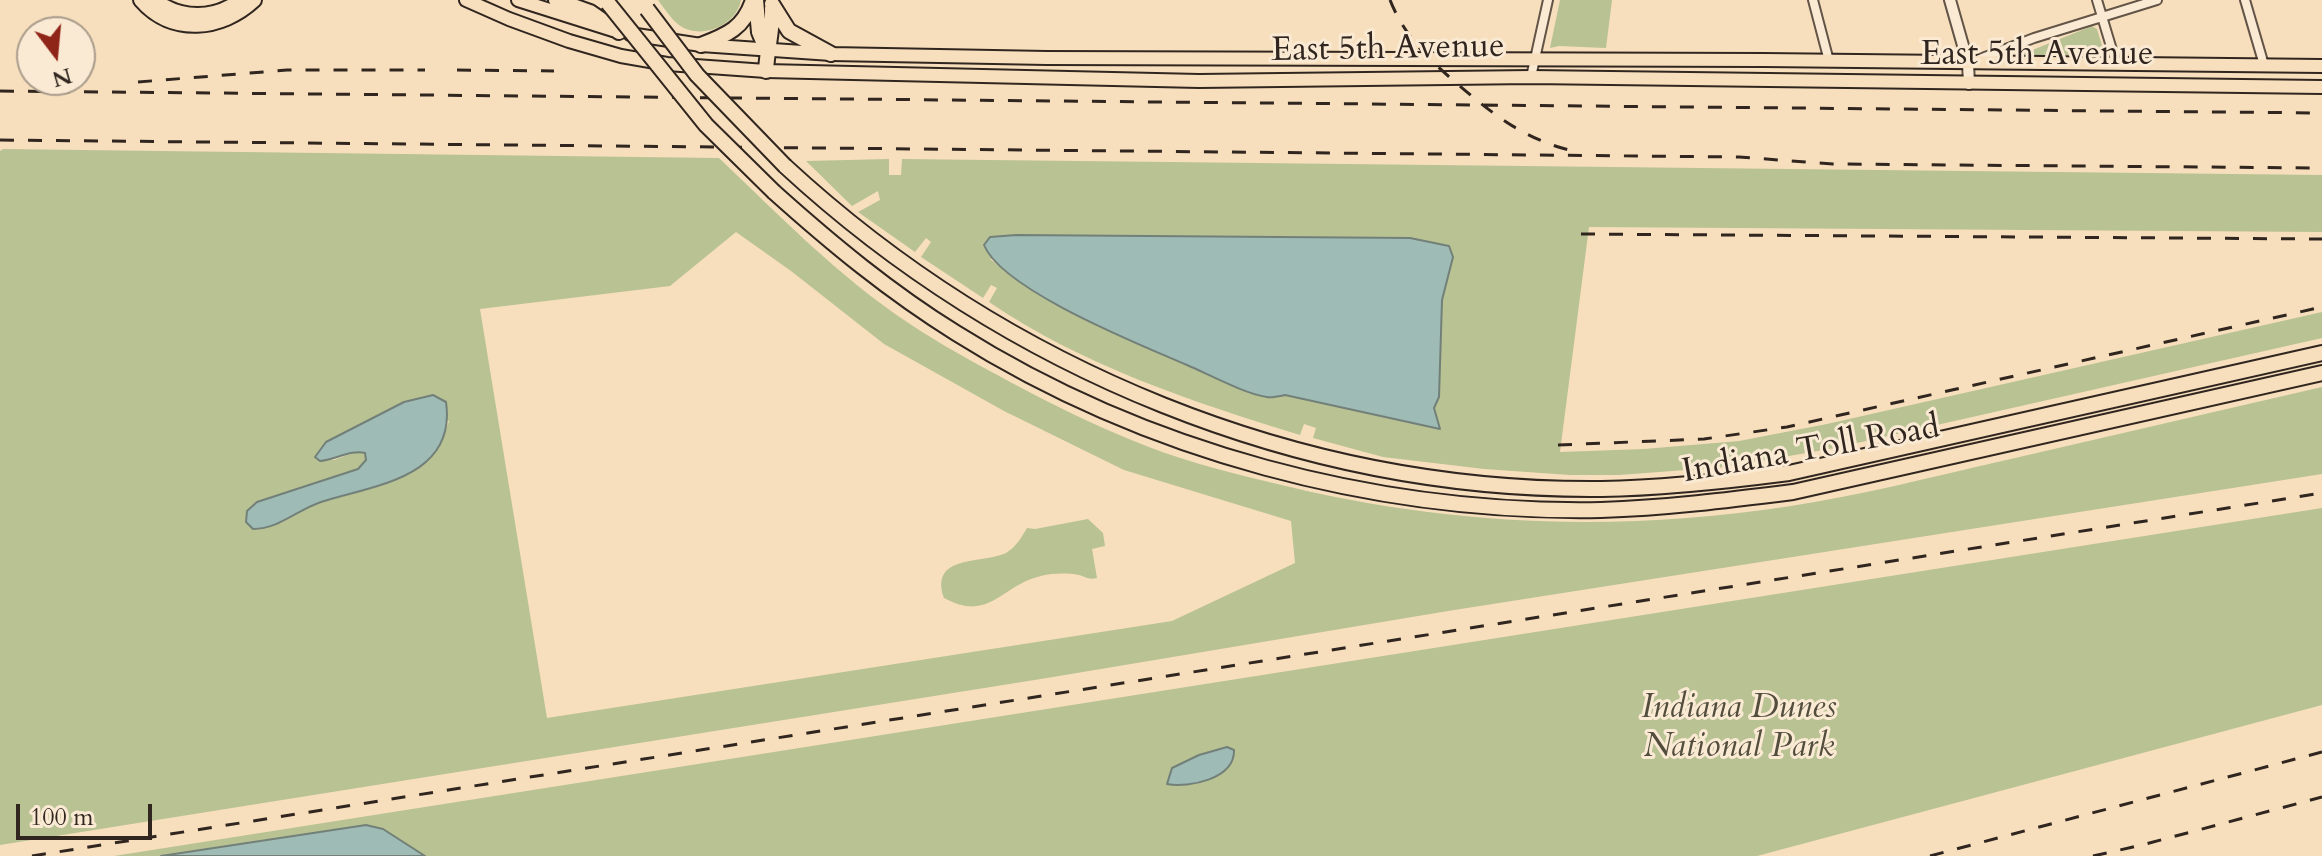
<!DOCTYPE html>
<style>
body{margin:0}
#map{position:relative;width:2322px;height:856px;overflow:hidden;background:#f7dfbd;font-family:Cardo,serif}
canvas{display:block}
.north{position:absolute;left:16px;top:16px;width:80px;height:80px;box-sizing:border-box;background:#faead4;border:2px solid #a99c8c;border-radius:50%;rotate:164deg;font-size:22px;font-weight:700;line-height:32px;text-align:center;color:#30261f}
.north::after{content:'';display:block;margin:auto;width:28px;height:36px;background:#8f2418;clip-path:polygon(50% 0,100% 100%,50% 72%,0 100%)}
.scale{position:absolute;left:16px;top:804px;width:136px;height:36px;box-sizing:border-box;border:4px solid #30261f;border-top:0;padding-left:10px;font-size:24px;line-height:28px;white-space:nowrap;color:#30261f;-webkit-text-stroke:6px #faead4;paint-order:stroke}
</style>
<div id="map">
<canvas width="2322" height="856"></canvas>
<div class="north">N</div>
<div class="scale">100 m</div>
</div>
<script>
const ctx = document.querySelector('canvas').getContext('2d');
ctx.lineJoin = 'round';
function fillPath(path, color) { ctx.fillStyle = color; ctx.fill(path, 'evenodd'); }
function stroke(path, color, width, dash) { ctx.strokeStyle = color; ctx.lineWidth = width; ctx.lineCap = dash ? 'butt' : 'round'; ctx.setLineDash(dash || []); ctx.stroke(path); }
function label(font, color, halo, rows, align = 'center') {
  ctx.font = font + ' Cardo,serif'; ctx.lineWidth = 6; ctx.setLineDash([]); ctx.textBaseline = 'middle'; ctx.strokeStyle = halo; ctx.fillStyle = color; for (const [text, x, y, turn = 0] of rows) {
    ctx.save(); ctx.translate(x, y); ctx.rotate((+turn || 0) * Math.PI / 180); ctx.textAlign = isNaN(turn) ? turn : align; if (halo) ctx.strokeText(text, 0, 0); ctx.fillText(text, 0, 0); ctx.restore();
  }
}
fillPath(new Path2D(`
 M658,0H741C737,25 701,41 679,25C671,19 664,8 658,0Z
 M1560,0H1612L1606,48L1559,46L1550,48Z
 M2092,26L2097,29L2103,49L2099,55H2020Z
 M3,149L719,158C779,215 838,276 907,322C941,345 977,364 1012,383C1050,403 1089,423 1129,439C1173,458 1222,471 1269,482C1445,526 1611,533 1791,506C1862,495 1932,477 2002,461C2109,436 2215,412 2322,387V474L1448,611L1047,678L0,845V151ZM736,232L791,271L884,344L1004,411L1124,470L1291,521L1295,563L1172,621L547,718L480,309L670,286ZM404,402L449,421L439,448L419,468L381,486L318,503L281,523L257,502L358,469L366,460L365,453L358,451L334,460L315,457L326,442Z
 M889,159V175H901L902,159L2322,175V232L1589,227L1560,452L1644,449L1739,441L1827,424L2322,312V338L1835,448L1726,467L1619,475H1570L1484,469L1383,457L1313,438L1316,428L1304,424L1300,435C1193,402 1083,366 989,302L997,288L991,285L983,298L921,257L931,242L926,238L915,252L858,212L880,200L878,191L852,206L806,161ZM1453,257L1442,300L1439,397L1434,408L1439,429L1285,395L1267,397L1229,383L1097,326L1044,298L990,259Z
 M2322,508V705L1757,856H114Z
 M1088,519L1103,533L1105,546L1092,549L1097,578C1089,580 1086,577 1079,575C1067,573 1053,573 1041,576C1001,585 990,623 944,598C929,554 983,564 1006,553C1016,547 1021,538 1027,528L1035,529Z`), '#b9c293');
const water = new Path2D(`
 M1016,235L1410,238L1449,246L1453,257L1442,300L1439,397L1434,408L1440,429L1285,395C1280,396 1272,398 1267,397C1245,394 1208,374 1187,365C1141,345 1002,290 984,245L990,237Z
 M433,395L446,402C457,478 374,485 321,502C297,510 279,529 253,529L246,522L247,511L257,502L358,469L366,460L365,453C352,449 334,460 320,461L315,457L326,442L404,402Z
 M1227,747L1234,750C1235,779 1189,788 1167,784L1172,768L1199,755Z
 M366,825L383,829L425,856H161Z`);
fillPath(water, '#9ebcb5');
stroke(water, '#728079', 2);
const minor = new Path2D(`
 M1813,0L1829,61
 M2097,0L2116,63
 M2245,0L2264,65
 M1977,60L2034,38L2157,0
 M1531,77L1548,0`);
const tertiary = new Path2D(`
 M1950,0L1968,63L1969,84`);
const primary = new Path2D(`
 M466,0L509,19L569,41L621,56L667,64L766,71L1199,81L1531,77L2322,87
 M518,0L613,30
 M630,34L701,45L831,54L1047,58L1764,60L2322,66`);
const trunk = new Path2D(`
 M756,0L759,32L767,51
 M772,4L789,31L831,54
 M701,45C727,35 744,28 753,0
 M766,71C767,49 773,30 772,8`);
const motorway = new Path2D(`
 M141,0C172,36 222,30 254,0
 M154,0C181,20 214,20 241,0
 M556,0L590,12L619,32
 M785,166C1006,370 1300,492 1602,489C1665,488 1727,481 1789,473L2322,353
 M774,192C832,244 890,292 956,333C1145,452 1377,514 1601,510C1665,508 1729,500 1793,492L2322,373`);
stroke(minor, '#625446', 12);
stroke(tertiary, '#625446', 14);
stroke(primary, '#30261f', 16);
stroke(trunk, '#30261f', 18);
stroke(motorway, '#30261f', 18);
stroke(minor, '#faead4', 8);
stroke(tertiary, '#faead4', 10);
stroke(primary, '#f7dfbd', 12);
stroke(trunk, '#f7dfbd', 14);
stroke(motorway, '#f7dfbd', 14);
stroke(new Path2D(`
 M1390,0C1404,35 1426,57 1454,81C1490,112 1522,138 1569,150
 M457,70L554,71
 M138,82L287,70H425
 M0,91L2322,113
 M0,140L1739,157L1833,164L2322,168
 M1581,234L2322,239
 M1558,445L1704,439L1787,427L2322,307
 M32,856L2322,493
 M1930,856L2322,752
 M2093,856L2142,845L2322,797`), '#30261f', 3, [14, 14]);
const motorwayBridge = new Path2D(`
 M608,3L706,125L774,192
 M647,9L697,75L785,166`);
stroke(motorwayBridge, '#30261f', 18, []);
stroke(motorwayBridge, '#f7dfbd', 14);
label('34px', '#30261f', '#faead4', [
 ["East 5th Avenue",1388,50,-1],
 ["East 5th Avenue",2037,56],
 ["Indiana Toll Road",1811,451,-10]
]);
label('italic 34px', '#524d3c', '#faead4', [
 ["Indiana Dunes",1739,709],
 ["National Park",1739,748]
]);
</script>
